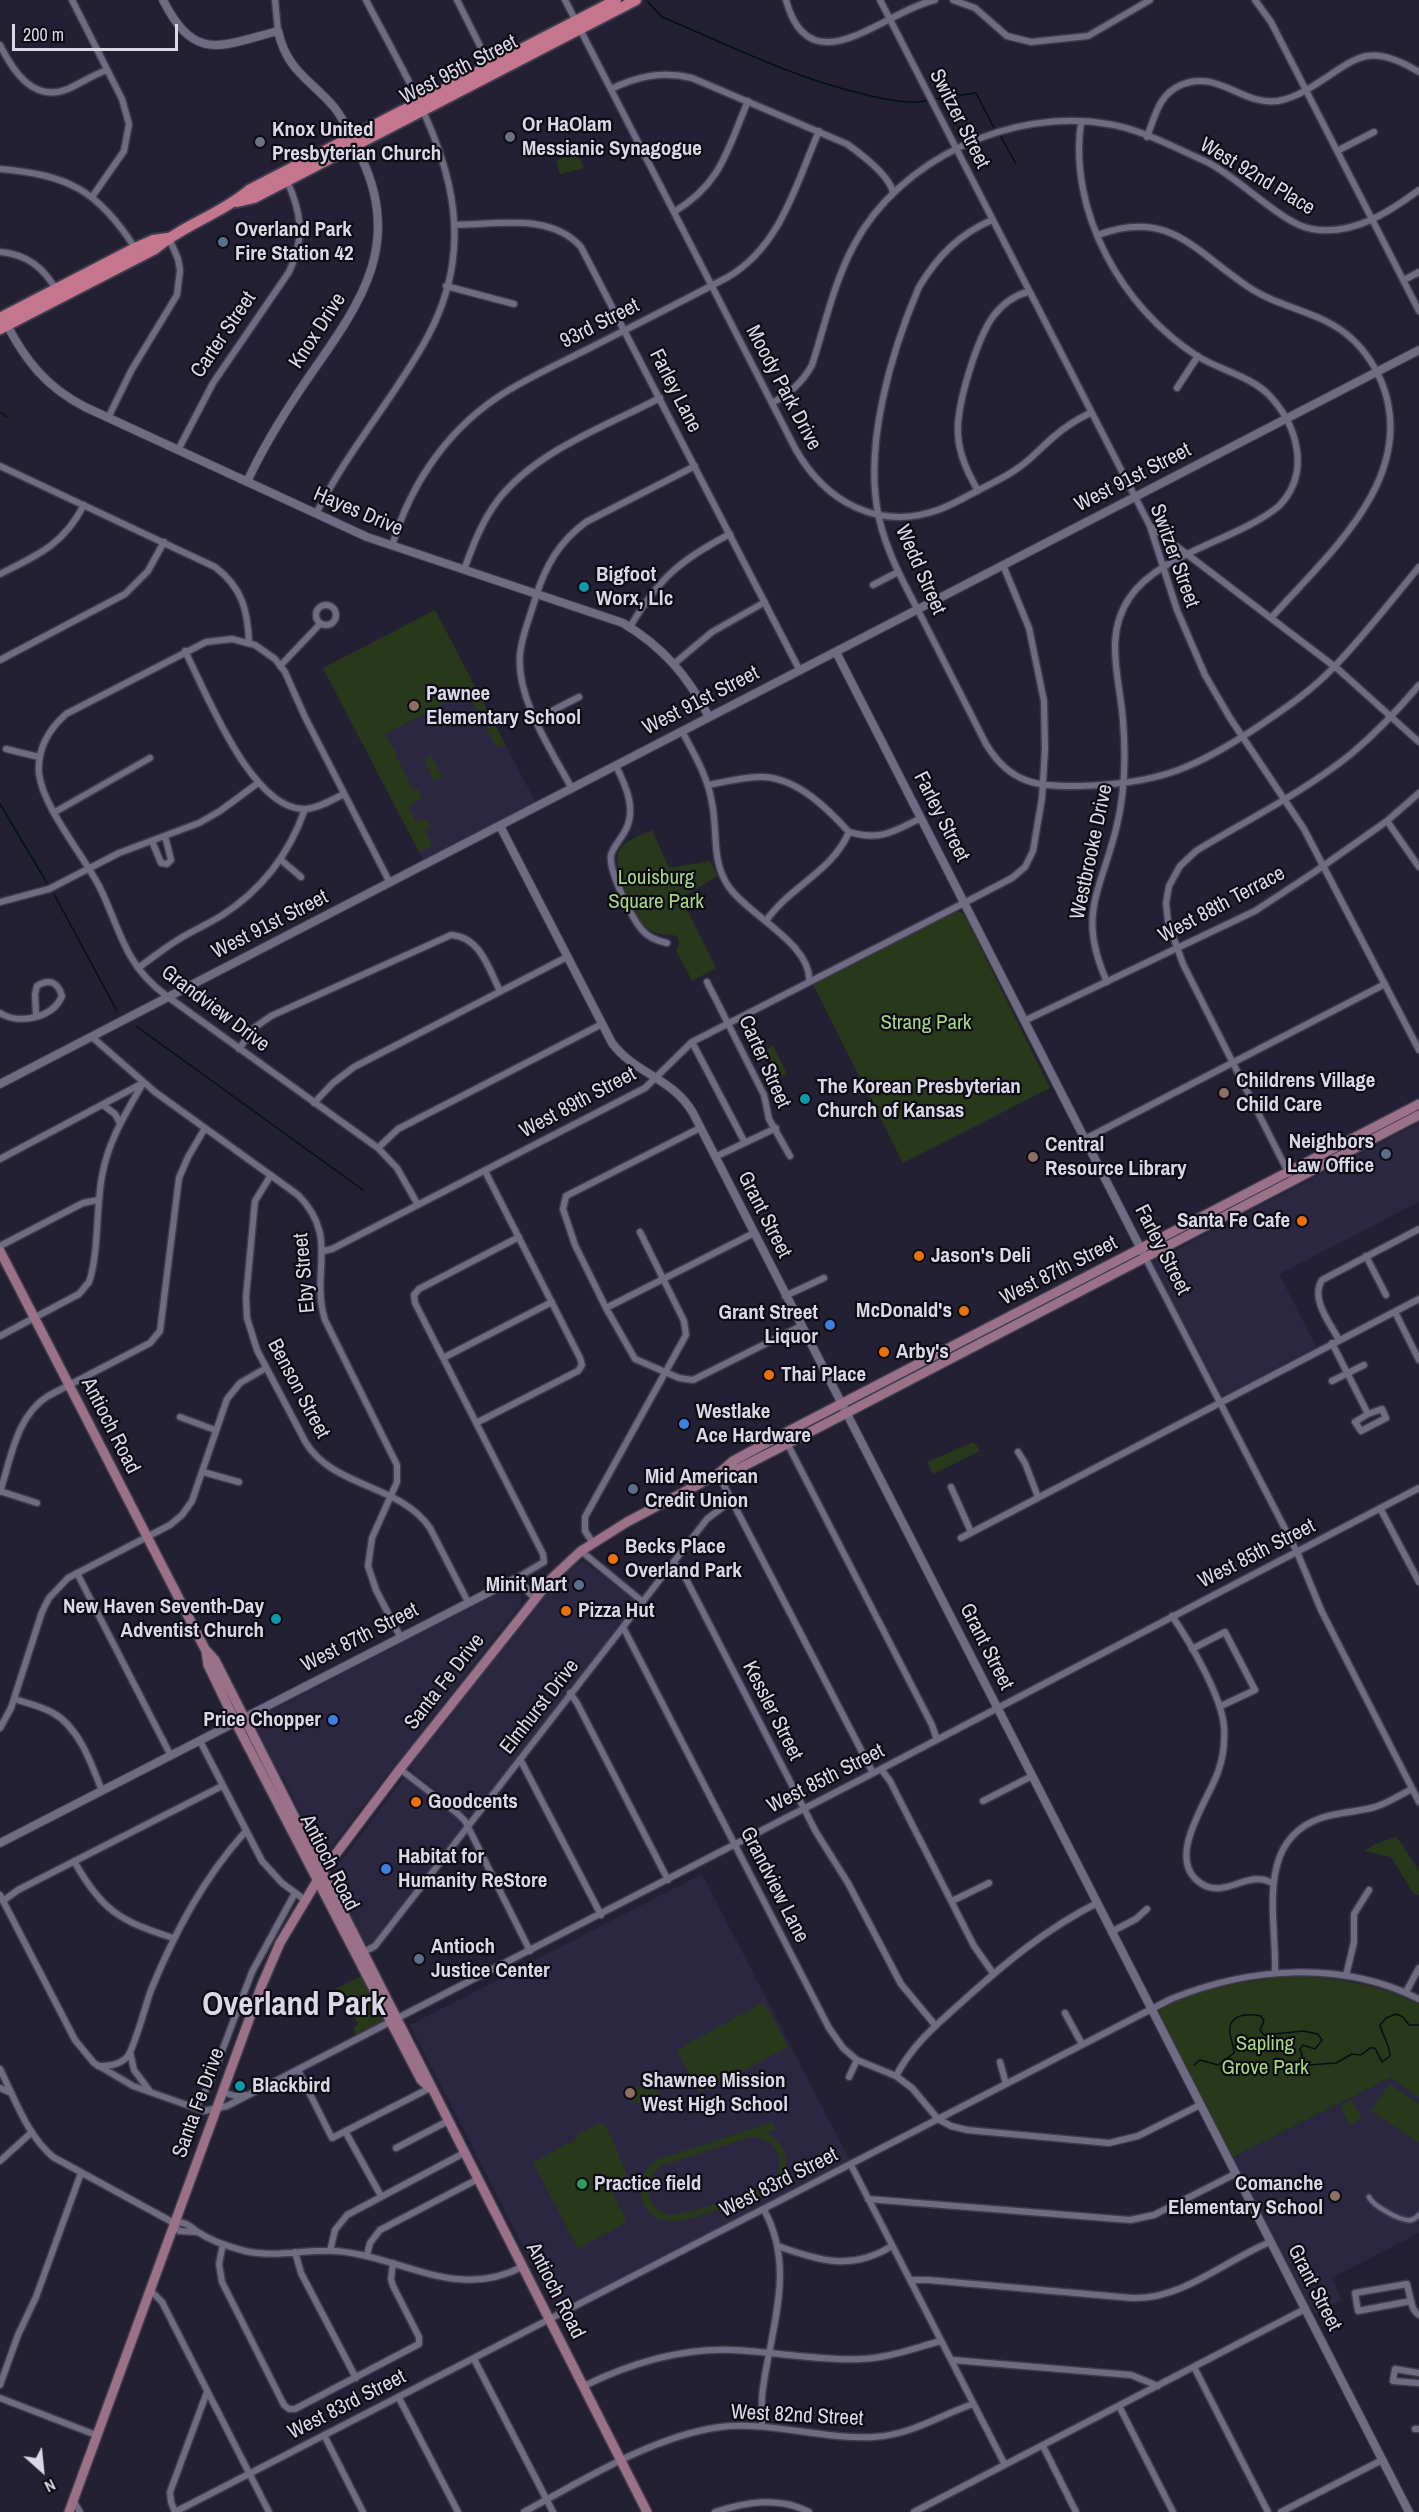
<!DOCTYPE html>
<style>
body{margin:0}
#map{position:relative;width:1419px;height:2512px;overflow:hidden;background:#242034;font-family:"Archivo Narrow",sans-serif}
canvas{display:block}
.north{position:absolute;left:12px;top:2440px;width:60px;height:60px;-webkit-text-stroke:4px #0d0b14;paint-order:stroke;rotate:153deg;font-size:16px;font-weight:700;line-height:24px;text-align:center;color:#dad8e6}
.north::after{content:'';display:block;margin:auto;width:21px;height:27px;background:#dad8e6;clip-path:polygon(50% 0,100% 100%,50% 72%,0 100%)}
.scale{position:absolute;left:12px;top:24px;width:166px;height:27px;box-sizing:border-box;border:3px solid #dad8e6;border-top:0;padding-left:8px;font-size:18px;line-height:21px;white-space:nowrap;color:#dad8e6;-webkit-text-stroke:4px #0d0b14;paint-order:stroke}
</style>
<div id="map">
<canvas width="1419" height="2512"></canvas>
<div class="north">N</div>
<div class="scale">200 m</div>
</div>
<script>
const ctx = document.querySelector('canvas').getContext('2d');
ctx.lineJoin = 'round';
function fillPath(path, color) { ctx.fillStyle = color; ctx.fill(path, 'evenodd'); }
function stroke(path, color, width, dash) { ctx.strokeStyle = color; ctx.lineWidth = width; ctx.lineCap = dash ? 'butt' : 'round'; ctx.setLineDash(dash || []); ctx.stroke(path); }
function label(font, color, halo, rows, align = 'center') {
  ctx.font = font + ' "Archivo Narrow",sans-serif'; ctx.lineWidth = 4.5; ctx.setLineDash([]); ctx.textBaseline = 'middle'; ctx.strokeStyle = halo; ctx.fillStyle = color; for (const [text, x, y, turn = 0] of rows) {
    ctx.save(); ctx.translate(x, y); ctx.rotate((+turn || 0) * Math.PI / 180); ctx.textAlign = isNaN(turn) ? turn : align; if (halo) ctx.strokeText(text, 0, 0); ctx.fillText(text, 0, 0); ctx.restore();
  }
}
fillPath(new Path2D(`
 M435,610L536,803L424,861L323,668Z
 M1419,1123V1202L1279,1274L1316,1347L1227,1394L1221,1393L1153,1262Z
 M583,1561L632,1598L634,1606L476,1813L467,1815L413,1772L410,1767L541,1600L572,1568Z
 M512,1586L521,1595V1604L328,1851L320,1853L283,1777L274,1766L253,1726L254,1719Z
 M403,1779H407L462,1821L464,1827L375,1942L368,1945L364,1941L331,1875Z
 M702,1874L850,2161L556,2311L410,2025Z
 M1391,2077L1419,2099V2233L1332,2278L1342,2300L1315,2314L1305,2300L1231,2158Z`), '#2c2741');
fillPath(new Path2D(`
 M576,151L584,168L560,174L556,161Z
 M435,610L505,744L497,748L467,692L385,734L393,749L396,750L397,758L414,791L418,789L423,797L408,806L416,822L426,818L431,828L425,831L432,845L419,852L323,668Z
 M431,755L442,777L434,781L424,759Z
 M652,830L669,868L710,861L718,876L681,898L716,968L692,981L676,950L679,945L677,936C668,934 658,935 650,930C636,923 614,869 618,854C621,841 642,835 652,830Z
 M957,911L964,914L1050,1088L903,1163L813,985Z
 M773,1046L787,1074L779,1078L765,1050Z
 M974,1442L980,1451L933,1474L927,1462Z
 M1397,1837L1419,1871V1895L1413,1893L1391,1857L1364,1851L1377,1843Z
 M363,1975L384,2018L382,2022L356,2035L353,2028L358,2024L345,1999L340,2000L335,1989Z
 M1292,1976C1336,1978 1379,1984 1419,2004V2099L1391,2077L1231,2158L1158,2014C1170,1990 1267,1979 1292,1976Z
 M764,2002L788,2047L699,2093L677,2050Z
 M1389,2084L1419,2104V2143L1371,2111Z
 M635,2086L661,2092L658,2106L632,2101Z
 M1352,2099L1362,2119L1350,2125L1340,2106Z
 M773,2122L776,2129L767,2133C791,2147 794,2176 770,2193C754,2200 737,2204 721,2209C695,2218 646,2238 641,2192C639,2179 646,2168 656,2160ZM751,2137C764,2138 775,2144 779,2157C781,2166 778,2176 771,2183C764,2190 681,2216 670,2215C645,2211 642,2180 661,2166Z
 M600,2123L605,2125C615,2143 620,2161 630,2180L611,2189L627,2222L578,2249L533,2162L575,2140L578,2134Z`), '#27381b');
stroke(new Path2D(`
 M647,1L662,17C729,45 791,77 863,94C884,99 904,104 926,101
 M936,99L976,93L995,130
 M1001,137L1016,164
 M0,412L7,417
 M0,804L47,883
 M54,894L117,1011
 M136,1026L363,1190
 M1194,2065L1200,2060L1218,2065L1234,2053C1234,2046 1231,2041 1230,2034C1227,2014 1247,2013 1261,2016L1264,2021L1260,2030L1264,2035L1303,2031L1318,2034L1322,2040L1315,2049L1303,2045L1300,2049L1303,2059L1309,2065L1336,2063L1352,2054L1361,2055L1370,2048H1375L1382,2062L1390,2056C1390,2045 1383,2037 1380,2025L1386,2018L1396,2014L1403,2017L1409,2025H1419`), '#001217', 1.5);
const pedestrian = new Path2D(`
 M1369,2197C1373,2206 1402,2222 1411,2220C1415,2219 1416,2218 1419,2215`);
const minor = new Path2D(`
 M72,0L122,99L129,124L124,151L92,197
 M275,0L278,31
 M457,0L491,68
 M565,0L796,450C826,502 878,531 938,510C952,505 965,497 979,490C992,483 1006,477 1018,468C1032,459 1043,445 1056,435C1066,426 1078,419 1090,413
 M786,0C810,89 884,11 935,0
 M880,0L1150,526L1177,610L1205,675L1230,718L1304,829L1419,1050
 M953,0L975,8L1007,36L1031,42L1088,36L1150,0
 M1255,0L1271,22L1419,311
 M0,45C13,71 33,103 68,89C81,83 93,75 107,70
 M611,89C638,76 662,71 692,78L847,144C861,154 889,175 893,192
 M1081,122C1068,212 1122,308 1197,356C1220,370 1250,376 1269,395C1298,426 1311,473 1279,506C1238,540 1160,553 1130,597C1103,636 1120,678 1123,721C1126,757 1125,794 1116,829C1100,893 1077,915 1107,982
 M1147,137C1155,116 1159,94 1181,85C1218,69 1242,106 1278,101C1289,99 1298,95 1308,89C1355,61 1365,39 1419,72
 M1337,151L1374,132
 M0,169C68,175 98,190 135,248
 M674,212C722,183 727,150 748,101
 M992,220C959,234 937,257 919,287C891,352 863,447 879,518C887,554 905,585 922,618C943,660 965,702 986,744C1010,784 1038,787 1080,786C1160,784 1196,768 1262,724C1287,707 1312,690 1333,668C1364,636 1391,601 1419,567
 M454,225C496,225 550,212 581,247L800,671
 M1098,235C1168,208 1195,251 1247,286C1277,307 1317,311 1345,333C1362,346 1374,364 1382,383C1419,478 1327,555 1271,618
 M0,252C27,254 44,268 57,291
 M1404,280L1419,272
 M446,286L514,304
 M1177,388L1198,356
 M772,403C790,393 802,383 812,365C825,325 834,282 854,245C899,159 1013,107 1108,124C1141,129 1175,148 1205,161C1238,176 1281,224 1312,229C1352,236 1388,213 1419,190
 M108,418L131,371L177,295L180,270L178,259L169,238
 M178,450L213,383L289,272C305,238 302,212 286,179
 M0,466L215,567C242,587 248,611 249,643
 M978,491C968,473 959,455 958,434C956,406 977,338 994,315C1003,304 1015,295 1028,292
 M316,514C346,453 390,403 423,345C497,217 425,114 366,0
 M1150,526L1339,670L1419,742
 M392,546C411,482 450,425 509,390C534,375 560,363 586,350C633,326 681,302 728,277C781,246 796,184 819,131
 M464,570C473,545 482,521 498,500C536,451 606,426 660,398
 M0,574C38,555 63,545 84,505
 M873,585L898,572
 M316 615a10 10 0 1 1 20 0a10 10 0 1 1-20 0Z
 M630,627C659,578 680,560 730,534
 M185,651C206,692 252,812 306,809C319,808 332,800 344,794
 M0,660L125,594L148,571L164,542
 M675,663L712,632L765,602
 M280,666L320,624
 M536,719L579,697
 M682,731C694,754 708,777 712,803C718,832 711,862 729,887C748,915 813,945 809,982
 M6,749L39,757
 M616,766C626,786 637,810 625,831C621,839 613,847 611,855C608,870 632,919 643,931C649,938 658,941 667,943
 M708,785C726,782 745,776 764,777C798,779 827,808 849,832
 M572,789C551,749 516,699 520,654C522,634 531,615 536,596C546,565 559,542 586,522L695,466
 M55,812L150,758
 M1387,821L1419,867
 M849,832C880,841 893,832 921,818
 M152,841L161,863L167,864L171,860L165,836
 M281,860L301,877
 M390,883L305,717L285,672L275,659L255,645L232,639L206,642L66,714C48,730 37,749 39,774C43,807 83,855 99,886C111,909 118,935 131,957C140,973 153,986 168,997L378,1148L397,1168L418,1205
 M0,902L49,889L119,853L199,823L220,811L258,783
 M766,921C790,886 832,872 849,832
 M138,968C151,959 163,949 176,941C190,932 206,925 221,916C262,890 289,855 305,809
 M707,982L764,1095L769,1119L790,1156
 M0,1013C19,1025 53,1018 62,996C58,982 49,978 37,986L35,994L36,1015
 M1024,1021L1255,911L1316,871L1387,821L1419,793
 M92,1037L155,1092L298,1195C340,1237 310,1272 325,1320L397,1465V1482L372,1538L368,1566L376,1590L401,1638
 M692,1042L744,1141
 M239,1049L254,1028L271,1016L451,935C480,937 488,967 500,991
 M314,1103L333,1083L354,1067L567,957
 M103,1105L115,1114L120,1123
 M700,1128L566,1196L563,1209L575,1245L606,1308L635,1359L679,1378L693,1380L801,1326
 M1085,1139L1385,984
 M378,1148L398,1129L602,1024
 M715,1157L776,1128
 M0,1159L143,1083
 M1289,1174L1183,964L1168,922L1166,903L1169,886L1180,866L1196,851C1247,820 1304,792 1351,754C1376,733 1398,710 1419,685
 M271,1175L255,1201L246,1297L247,1318L257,1350L306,1443C334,1488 400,1484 430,1528L468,1602
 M0,1246L83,1203L98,1200
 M323,1251L332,1249L645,1088L692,1042L964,903L1012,878L1025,867L1033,851L1042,798L1045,749L1044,701L1029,628L1003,565
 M1366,1256L1386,1295
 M1145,1257L1297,1552L1322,1612L1419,1802
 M785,1296L824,1278
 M606,1308L754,1233
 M1395,1312L1419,1360
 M0,1336L79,1294L89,1282C99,1253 96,1207 102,1176C108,1141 126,1113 143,1083
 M1339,1340C1330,1323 1310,1299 1322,1280L1419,1229
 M1332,1343L1368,1414
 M443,1358L552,1302
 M1332,1381L1364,1365
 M1382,1409L1386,1418L1361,1431L1355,1422L1368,1414Z
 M180,1417L215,1430
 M476,1423L578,1371L582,1365L580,1358L485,1171
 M786,1441L932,1725L937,1740
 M1018,1452L1025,1463L1038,1497
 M203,1472L239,1482
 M718,1474L873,1773
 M951,1487L971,1532
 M0,1491L37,1503
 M0,1492C11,1459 16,1416 48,1396L150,1343L160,1331L179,1178L188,1157L205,1128
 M1380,1508L1419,1582
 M961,1538L1419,1299
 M593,1543L585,1531V1517L686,1335L684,1321L640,1232
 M581,1551L643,1602
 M674,1563L683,1573L816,1832L848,1883L901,1984L935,2025
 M77,1573L171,1756
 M515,1579L544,1562L543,1554L415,1303L414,1295L419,1289L519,1237
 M1172,1616C1190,1642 1222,1697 1224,1727C1225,1742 1223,1758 1218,1772C1208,1801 1163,1860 1202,1884C1225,1899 1249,1869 1272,1883
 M623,1627L829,2028L843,2048L857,2060L896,2076L912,2088L938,2119L951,2126L967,2130L1109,2143L1138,2136L1200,2105
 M1192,1649L1225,1632L1255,1690L1221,1706
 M570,1693L577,1703L668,1880
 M14,1699C27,1703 41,1706 53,1713C79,1727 92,1765 102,1791
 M0,1728L11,1708L42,1612L49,1598L68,1578L170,1525L182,1515L192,1501L227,1399L240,1383L266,1368
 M200,1741L262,1861L282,1883L305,1900
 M520,1759L601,1915
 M400,1769L458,1814L465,1821L530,1951
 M881,1769L890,1781L974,1946L993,1973
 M983,1801L1032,1776
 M74,1861C102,1911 120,1921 173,1938
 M0,1895L75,2040L94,2063L133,2086L204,2111L227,2106L881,1769L1419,1488
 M3,1901L18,1890L222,1786
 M952,1901L989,1883
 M1111,1932L1136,1919L1147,1909
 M360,1954L375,1946L707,1519L731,1501
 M1275,1973C1277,1920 1254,1841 1321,1818C1339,1812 1357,1812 1375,1807C1388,1803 1400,1795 1412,1789
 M1346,1976L1354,1942V1914L1369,1890
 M1406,1992L1419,1968
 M1065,2013L1082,2044
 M130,2052L134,2070L149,2090
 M1000,2062L1006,2084
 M98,2066C110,2066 120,2065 128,2056C134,2048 146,2004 151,1990C175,1932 203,1879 245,1832
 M0,2069C15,2099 27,2135 53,2157L174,2223L179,2231L197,2232
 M298,2070L332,2138L430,2088
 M896,2076C912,2045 936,2025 963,2001C1005,1963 1046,1929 1097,1903
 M849,2077L857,2060
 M0,2088L9,2092
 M222,2092L235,2096L246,2095
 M196,2108L211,2080L252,1972L295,1893
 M345,2131L381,2196
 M396,2148L448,2121
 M0,2161L32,2132
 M851,2165L1005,2465
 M868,2199L1130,2220L1154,2215L1235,2174
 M174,2223C176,2223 181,2222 183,2223C189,2224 193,2229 198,2232C211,2241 230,2247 245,2251C275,2258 306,2249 336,2251C404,2257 455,2301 522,2267
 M223,2244L219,2264L222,2282L284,2405L289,2409H295L419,2344V2337L393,2286L391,2279L393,2263
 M778,2246C819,2261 852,2271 892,2246
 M330,2251L335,2230L347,2215L464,2153
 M295,2252L301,2273L356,2378
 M367,2255L370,2243L380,2230L478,2179
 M911,2280H928L1132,2298C1182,2300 1226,2260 1270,2242
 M150,2290L162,2302L269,2512
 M1411,2301L1358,2311L1355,2293L1407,2284L1411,2301C1412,2307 1414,2312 1419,2315
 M474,2359L553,2512
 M952,2360L1131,2375L1158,2386
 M1194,2367L1268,2512
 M1419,2373L1395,2369L1393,2381L1419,2383
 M0,2385L18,2335L36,2297L81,2173
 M584,2386C631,2363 681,2348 733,2350C776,2352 819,2361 861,2359C889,2358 914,2348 941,2341
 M0,2398L96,2435
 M399,2398L458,2512
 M1119,2406L1173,2512
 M762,2425C762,2413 761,2400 763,2388C771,2329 796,2267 764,2210
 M1415,2429H1419
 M324,2435L363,2512
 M1043,2446L1076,2512
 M73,2500L80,2512
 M175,2512L1171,1999C1250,1967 1341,1960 1419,1999
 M175,2512L171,2502L170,2492L207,2392
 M524,2512C582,2481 653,2436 720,2427C772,2421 822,2440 874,2437C914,2434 938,2416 973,2404
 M715,2512C746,2502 779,2496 809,2512
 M914,2512L1305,2309
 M1281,2512L1382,2460`);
const tertiary = new Path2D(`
 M163,0C195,63 220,46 278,31C287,71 310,79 334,107C346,122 354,142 362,159C405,251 354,311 304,384C283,415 263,447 247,482
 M6,323C25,360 46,387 85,407L367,537L623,623C663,647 688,676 709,717
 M836,652L1143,1253
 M500,826L612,1043C635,1074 673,1078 693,1113L1409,2512
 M0,1084L1419,350
 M0,1843L507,1583L515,1579L535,1597`);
const secondary = new Path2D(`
 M0,1251L205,1649L215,1660L647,2512
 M718,1474L733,1461L783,1434L1419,1104
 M206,1651L208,1665L236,1723L395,2030L421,2080L430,2088
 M69,2512L261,1987L280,1943L323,1871L400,1769L552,1578L581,1551L627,1522L718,1474L740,1468L787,1444L1419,1115`);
const primary = new Path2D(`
 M237,202L254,198L636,0
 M0,318L135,248L153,240L168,238
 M0,329L155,249C183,225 221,214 249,190L616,0`);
stroke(pedestrian, '#3e3b4c', 8);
stroke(minor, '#3e3b4c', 9);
stroke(tertiary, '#3e3b4c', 10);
stroke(secondary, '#3e3b4c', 12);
stroke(primary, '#3e3b4c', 14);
stroke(pedestrian, '#6f6b82', 4.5);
stroke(minor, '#6f6b82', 6);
stroke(tertiary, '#6f6b82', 8);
stroke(secondary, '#9a7188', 9);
stroke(primary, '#c4768f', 10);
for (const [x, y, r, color] of [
 [510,137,6,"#6b7280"],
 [260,142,6,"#6b7280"],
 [223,242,6,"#5c6f8a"],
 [584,587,6,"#0f9aa8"],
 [414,706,6,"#8d6e63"],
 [1224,1093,6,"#8d6e63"],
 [805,1099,6,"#0f9aa8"],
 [1386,1154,6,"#5c6f8a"],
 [1033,1157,6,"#8d6e63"],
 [1302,1221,6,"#e8710a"],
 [919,1256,6,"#e8710a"],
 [964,1311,6,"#e8710a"],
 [830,1325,6,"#3f7fe0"],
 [884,1352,6,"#e8710a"],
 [769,1375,6,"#e8710a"],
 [684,1424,6,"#3f7fe0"],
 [633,1489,6,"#5c6f8a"],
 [613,1559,6,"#e8710a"],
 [579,1585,6,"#5c6f8a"],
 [566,1611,6,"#e8710a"],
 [276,1619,6,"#0f9aa8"],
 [333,1720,6,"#3f7fe0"],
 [416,1802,6,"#e8710a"],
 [386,1869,6,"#3f7fe0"],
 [419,1959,6,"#5c6f8a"],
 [240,2086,6,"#0f9aa8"],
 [630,2093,6,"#8d6e63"],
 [582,2184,6,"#2e9e5b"],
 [1335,2196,6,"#8d6e63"]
]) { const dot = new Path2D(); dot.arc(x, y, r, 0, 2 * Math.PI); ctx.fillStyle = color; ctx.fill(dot); stroke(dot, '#0d0b14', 2); }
label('21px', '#dad8e6', '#0d0b14', [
 ["West 95th Street",459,70,-27],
 ["Switzer Street",959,119,63],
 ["West 92nd Place",1257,177,31],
 ["93rd Street",600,324,-27],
 ["Knox Drive",318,331,-57],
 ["Carter Street",224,335,-56],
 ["Moody Park Drive",783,388,62],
 ["Farley Lane",675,391,63],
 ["West 91st Street",1133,478,-27],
 ["Hayes Drive",358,512,23],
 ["Switzer Street",1174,556,70],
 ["Wedd Street",920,570,66],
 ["West 91st Street",701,701,-27],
 ["Farley Street",941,817,63],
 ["Westbrooke Drive",1092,852,-78],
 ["West 88th Terrace",1222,905,-28],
 ["West 91st Street",270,925,-27],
 ["Grandview Drive",215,1009,37],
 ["Carter Street",764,1062,66],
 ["West 89th Street",578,1103,-28],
 ["Grant Street",764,1215,63],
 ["Farley Street",1162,1250,63],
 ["West 87th Street",1059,1271,-27],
 ["Eby Street",305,1273,-95],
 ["Benson Street",298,1389,62],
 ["Antioch Road",110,1426,63],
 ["West 85th Street",1257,1554,-27],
 ["West 87th Street",360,1638,-27],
 ["Grant Street",986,1647,63],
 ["Santa Fe Drive",445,1682,-52],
 ["Elmhurst Drive",540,1707,-52],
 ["Kessler Street",772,1711,63],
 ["West 85th Street",826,1779,-27],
 ["Antioch Road",329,1863,63],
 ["Grandview Lane",774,1885,63],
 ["Santa Fe Drive",199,2103,-70],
 ["West 83rd Street",779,2183,-27],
 ["Grant Street",1314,2288,63],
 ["Antioch Road",555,2291,63],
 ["West 83rd Street",347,2405,-27],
 ["West 82nd Street",797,2416,3]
]);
label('bold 21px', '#dad8e6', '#0d0b14', [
 ["Or HaOlam",522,125],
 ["Messianic Synagogue",522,149],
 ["Knox United",272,130],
 ["Presbyterian Church",272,154],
 ["Overland Park",235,230],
 ["Fire Station 42",235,254],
 ["Bigfoot",596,575],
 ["Worx, Llc",596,599],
 ["Pawnee",426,694],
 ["Elementary School",426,718],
 ["Childrens Village",1236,1081],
 ["Child Care",1236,1105],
 ["The Korean Presbyterian",817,1087],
 ["Church of Kansas",817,1111],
 ["Neighbors",1374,1142,"right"],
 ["Law Office",1374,1166,"right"],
 ["Central",1045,1145],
 ["Resource Library",1045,1169],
 ["Santa Fe Cafe",1290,1221,"right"],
 ["Jason's Deli",931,1256],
 ["McDonald's",952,1311,"right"],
 ["Grant Street",818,1313,"right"],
 ["Liquor",818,1337,"right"],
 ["Arby's",896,1352],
 ["Thai Place",781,1375],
 ["Westlake",696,1412],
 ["Ace Hardware",696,1436],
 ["Mid American",645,1477],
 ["Credit Union",645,1501],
 ["Becks Place",625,1547],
 ["Overland Park",625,1571],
 ["Minit Mart",567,1585,"right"],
 ["New Haven Seventh-Day",264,1607,"right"],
 ["Adventist Church",264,1631,"right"],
 ["Pizza Hut",578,1611],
 ["Price Chopper",321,1720,"right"],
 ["Goodcents",428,1802],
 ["Habitat for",398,1857],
 ["Humanity ReStore",398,1881],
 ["Antioch",431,1947],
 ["Justice Center",431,1971],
 ["Shawnee Mission",642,2081],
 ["West High School",642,2105],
 ["Blackbird",252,2086],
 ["Practice field",594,2184],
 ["Comanche",1323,2184,"right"],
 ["Elementary School",1323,2208,"right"]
], 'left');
label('21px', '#a6d585', '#0d0b14', [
 ["Louisburg",656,878],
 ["Square Park",656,902],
 ["Strang Park",926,1023],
 ["Sapling",1265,2044],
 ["Grove Park",1265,2068]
]);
label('bold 33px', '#dad8e6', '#0d0b14', [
 ["Overland Park",294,2006]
]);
</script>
